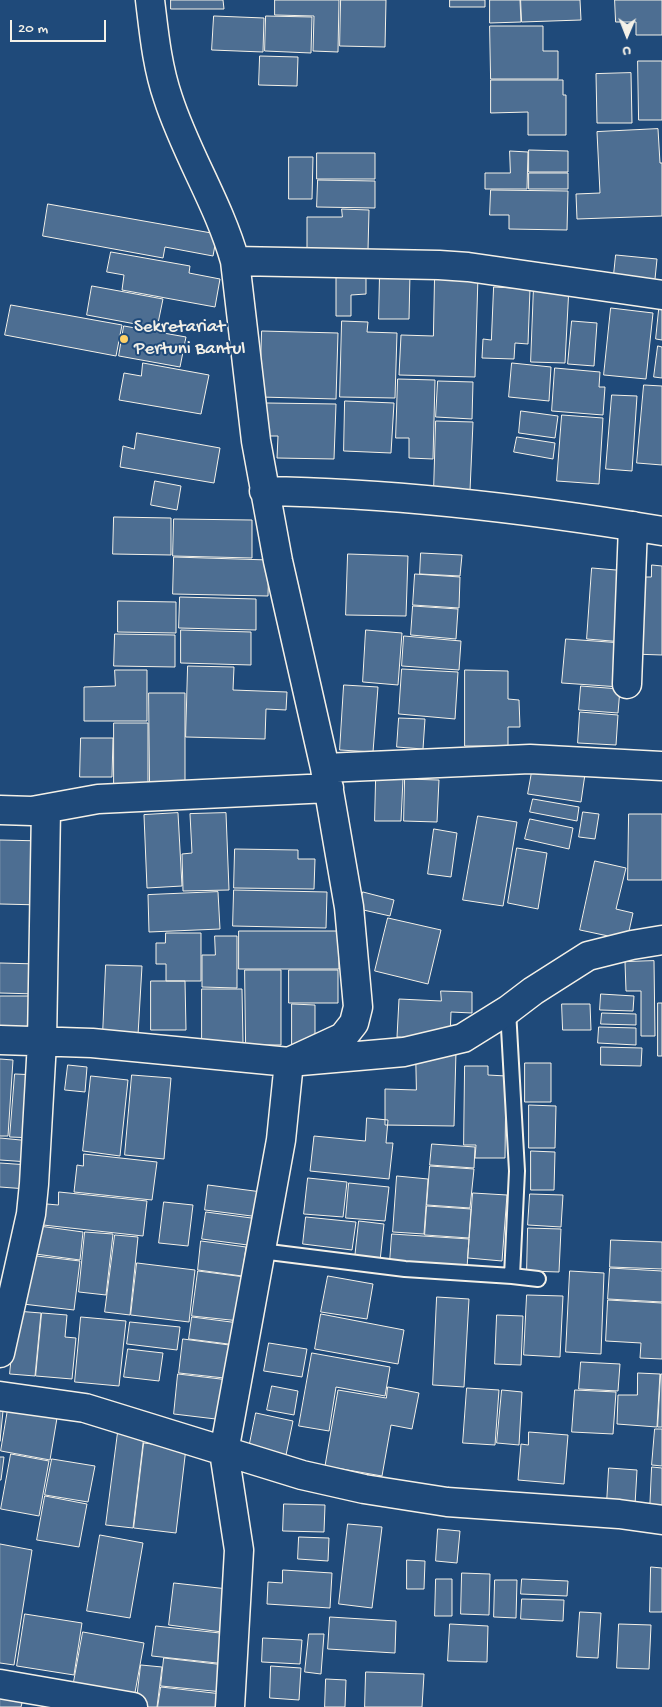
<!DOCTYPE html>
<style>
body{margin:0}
#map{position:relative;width:662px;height:1707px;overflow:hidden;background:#1f4a7a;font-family:"Gochi Hand",sans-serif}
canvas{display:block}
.north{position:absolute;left:602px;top:10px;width:50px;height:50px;-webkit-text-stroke:4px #1f4a7a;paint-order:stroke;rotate:181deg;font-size:14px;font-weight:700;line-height:20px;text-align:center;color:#f4f1e8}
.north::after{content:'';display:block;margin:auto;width:18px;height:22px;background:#f4f1e8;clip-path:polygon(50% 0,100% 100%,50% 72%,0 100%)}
.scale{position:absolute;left:10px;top:20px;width:96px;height:22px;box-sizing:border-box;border:2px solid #f4f1e8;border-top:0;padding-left:6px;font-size:15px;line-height:18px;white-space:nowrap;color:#f4f1e8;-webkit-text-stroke:4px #1f4a7a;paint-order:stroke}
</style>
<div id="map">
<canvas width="662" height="1707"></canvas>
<div class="north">U</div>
<div class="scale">20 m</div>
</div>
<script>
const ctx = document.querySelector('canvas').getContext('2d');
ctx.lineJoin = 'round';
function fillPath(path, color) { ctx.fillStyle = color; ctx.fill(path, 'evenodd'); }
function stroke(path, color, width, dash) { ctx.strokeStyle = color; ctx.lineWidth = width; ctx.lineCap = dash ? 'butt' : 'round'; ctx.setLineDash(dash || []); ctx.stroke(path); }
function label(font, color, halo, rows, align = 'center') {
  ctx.font = font + ' "Gochi Hand",sans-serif'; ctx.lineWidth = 4; ctx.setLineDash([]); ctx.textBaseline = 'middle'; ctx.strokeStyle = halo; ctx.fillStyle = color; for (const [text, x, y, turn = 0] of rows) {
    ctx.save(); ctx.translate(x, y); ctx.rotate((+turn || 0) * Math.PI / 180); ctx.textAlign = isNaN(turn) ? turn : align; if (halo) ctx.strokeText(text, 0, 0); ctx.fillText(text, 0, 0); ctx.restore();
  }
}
const building = new Path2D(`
 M171,0H223L224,9H171Z
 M275,0H339L338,52L313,51L314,16L275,15Z
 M341,0H386L385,47L340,46Z
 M450,0H485V7H450Z
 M490,0H520L521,22L490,23Z
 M521,0H580L581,20L522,22Z
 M615,0H662V35H636V22H616Z
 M214,16L264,18L263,52L212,50Z
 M266,16L312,17L311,53L265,51Z
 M490,26H543V51H558V79H491Z
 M260,56L298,57L297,86L259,85Z
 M638,61H662V120H639Z
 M631,73L632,123H597L596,74Z
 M491,80H563V95H566V135H528V112L491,113Z
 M658,129L660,163H662V216L577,219L576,194L600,193L597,132Z
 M529,150L568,151V172H529Z
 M510,151L528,152L527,189H485V173H510Z
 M317,153H375V179H317Z
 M289,157H313L312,199H289Z
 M529,173H568V189H529Z
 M318,180L375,181V208L317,207Z
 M491,190L568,191L567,230L509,229V215H490Z
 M48,204L217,234L213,256L165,247L163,258L43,236Z
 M342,209L369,210L368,250L307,249V217H342Z
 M111,252L190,266L189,273L220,279L215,307L122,290L124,275L107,272Z
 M616,255L657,259L654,289L613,284Z
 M366,270V294L351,295V316H336V271Z
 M380,272L410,273L409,319H379Z
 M435,275L478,276L475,377L399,375L401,335L433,336Z
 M534,285L569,286L565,363L531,362Z
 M92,286L163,299L157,328L87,315Z
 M494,287L530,289L528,344L515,343L514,359L482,358L483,339L491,340Z
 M660,300H662V340L656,339Z
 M11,305L122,325L116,356L5,335Z
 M611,308L653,313L646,379L604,375Z
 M342,321L368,322L367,332L397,333L395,398L340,397Z
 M572,321L597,323L594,366L568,364Z
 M124,326L186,337L180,367L119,356Z
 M262,331L338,333L336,399L260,397Z
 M658,346L662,347V378L654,377Z
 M143,363L209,375L201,414L119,400L124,373L141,376Z
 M512,363L551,367L549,401L509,397Z
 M555,368L600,372L599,387H605L603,415L552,411Z
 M398,379L435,380L433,459L409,458V438H396Z
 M438,381L473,382L472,419L436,417Z
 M644,385L662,386V465L637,463Z
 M612,395L637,396L632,471L606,469Z
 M345,401L394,403L391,453L344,451Z
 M267,403L336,404L334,459L277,458L278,436H266Z
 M521,411L558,416L555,438L519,433Z
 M562,415L603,418L599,484L557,481Z
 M436,421L473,422L470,491L434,490Z
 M137,433L220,448L214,483L120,467L123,446L134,449Z
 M517,437L555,443L553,459L514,452Z
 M155,481L181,486L177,510L151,505Z
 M114,517L171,518V555L113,554Z
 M174,519L252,520V558L173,556Z
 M421,553L462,555L460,576L420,574Z
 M348,554L408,556L406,616L346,615Z
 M174,557L269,560L268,596L173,594Z
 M652,565L662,566V655L632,654L634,577H651Z
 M592,568L628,571L623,642L587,639Z
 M415,574L460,577L459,608L413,605Z
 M180,597L256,599V630L179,628Z
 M118,601L176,602V633L118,632Z
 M413,606L458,609L456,639L411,635Z
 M181,630L251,632V665L181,663Z
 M366,630L402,633L398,685L363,682Z
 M115,634L175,635V667L114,666Z
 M404,636L461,641L459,670L402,666Z
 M566,639L623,643L620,687L562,683Z
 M188,666L234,667L233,690L287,692L286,710L266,709L265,739L186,737Z
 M402,669L458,672L455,719L399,714Z
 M115,670H147V721H84V687L115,686Z
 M465,670L508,671V699L519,700L520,727H508V746H465Z
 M344,685L378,687L373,752L340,750Z
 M581,686L620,689L618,713L579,710Z
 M149,693H185V786L150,787Z
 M580,712L618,715L616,745L578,743Z
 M399,718L425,719L423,749L397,747Z
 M114,723H148V791L114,792Z
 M81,738H113L112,777H80Z
 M533,766L585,774L581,802L528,794Z
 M376,779H403L401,821H375Z
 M405,779L439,780L437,822L404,821Z
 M533,799L579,807L577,821L530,812Z
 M583,812L599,814L595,839L579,837Z
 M178,813L182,886L147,888L144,815Z
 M226,813L229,890L183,891L182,854L192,853L190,814Z
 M629,814H662V880H628Z
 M478,816L517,822L503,906L463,900Z
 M530,819L573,828L569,849L525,839Z
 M434,829L457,833L451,877L428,874Z
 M0,840L44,841L42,905L0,904Z
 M517,848L547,853L538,909L508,903Z
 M235,849L298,850V859H315L314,889L234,888Z
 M595,861L626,868L616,909L633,913L627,940L580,930Z
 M234,890L327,892L326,928L233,926Z
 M218,892L220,929L149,932L148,895Z
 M363,892L394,900L390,916L359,909Z
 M388,918L441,930L428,984L375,971Z
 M239,931H339V969H239Z
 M166,933H201V981H166V964H156V943H165Z
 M215,936H237V988L202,987V955H215Z
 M654,961L655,1036H641V991H626L625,962Z
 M0,963L38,964L37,994L0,993Z
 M106,965L142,966L138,1035L103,1034Z
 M245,970H281V1045H246Z
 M289,970H338V1003H289Z
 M151,981H185L186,1030H151Z
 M202,989H242L243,1043L202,1044Z
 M441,991L472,992V1013L451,1012L450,1039L397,1037L399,999L441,1001Z
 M601,994L634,996L633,1011L600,1010Z
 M0,996H36L35,1034L0,1033Z
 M658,1003H662V1056H658Z
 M292,1004L315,1005V1045H292Z
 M562,1004H590L591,1030H563Z
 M602,1013L636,1014V1025L601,1024Z
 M599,1027L636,1028V1045L598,1043Z
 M601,1047L642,1048L641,1066L601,1065Z
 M416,1051H456L454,1126L385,1125V1089L416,1090Z
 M0,1059L13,1060L8,1136H0Z
 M525,1063H551V1102H525Z
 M68,1065L87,1067L85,1092L65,1090Z
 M465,1066H488V1075L506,1076L505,1158H475L476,1145H464Z
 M15,1074L38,1075L35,1138L10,1137Z
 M132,1075L171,1078L164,1159L125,1155Z
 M91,1076L128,1080L120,1156L83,1151Z
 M529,1105L556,1106L555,1148H529Z
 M367,1118L388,1120L386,1143H393L389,1179L310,1171L314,1136L365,1141Z
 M0,1138L31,1141L29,1162L0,1160Z
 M432,1144L475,1147L474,1168L430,1165Z
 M531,1151L555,1152L554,1190H531Z
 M84,1154L157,1162L152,1200L74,1192L77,1165L83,1166Z
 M0,1163L29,1165L27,1189L0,1187Z
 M430,1166L474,1169L470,1208L427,1205Z
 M397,1176L428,1179L424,1234L393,1232Z
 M308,1178L347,1182L343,1217L304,1214Z
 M349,1183L389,1187L385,1221L346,1218Z
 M208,1185L262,1192L259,1217L205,1210Z
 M59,1192L147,1201L143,1236L34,1224L36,1203L58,1205Z
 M473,1193L507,1195L502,1261L468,1258Z
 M530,1194L563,1195L561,1227L528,1225Z
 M164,1202L193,1205L188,1246L159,1243Z
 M427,1206L471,1209L469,1238L425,1235Z
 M206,1212L259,1219L255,1246L202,1239Z
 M306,1217L356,1222L352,1250L303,1244Z
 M359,1221L384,1224L380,1261L355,1258Z
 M32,1225L83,1232L80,1260L28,1253Z
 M528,1228L561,1229L559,1272L527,1271Z
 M85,1232L113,1234L106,1295L79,1292Z
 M392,1234L469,1239L467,1268L390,1262Z
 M115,1235L138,1237L130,1315L105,1312Z
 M611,1240L662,1242V1269L610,1267Z
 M201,1241L246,1247L242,1276L198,1270Z
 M28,1255L80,1261L74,1310L23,1304Z
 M137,1263L195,1270L189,1322L131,1315Z
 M610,1268L662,1271V1302L608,1299Z
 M198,1271L245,1277L240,1321L192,1316Z
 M570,1271L604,1273L601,1354L566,1352Z
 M328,1276L373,1284L367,1319L321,1312Z
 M527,1295L563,1296L560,1357L524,1355Z
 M437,1297L469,1299L464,1387L433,1385Z
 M608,1300L662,1303V1359L640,1358L641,1343L606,1341Z
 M16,1311L41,1313L35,1376L10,1374Z
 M42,1313L67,1315L65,1337L76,1338L72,1379L36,1376Z
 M321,1314L404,1330L398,1364L315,1349Z
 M497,1315L523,1316L521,1365L495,1364Z
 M81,1317L126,1321L119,1386L75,1382Z
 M192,1317L239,1323L236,1345L189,1339Z
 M130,1322L180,1327L177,1350L127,1344Z
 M183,1339L237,1346L233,1379L179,1373Z
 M269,1343L307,1349L302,1377L264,1371Z
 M128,1349L163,1353L159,1381L124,1377Z
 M312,1353L390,1367L385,1396L336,1387L329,1431L299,1426Z
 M581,1362L620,1364L618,1391L579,1389Z
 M638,1373L660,1374L657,1427L617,1424L618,1395H637Z
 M178,1374L229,1380L224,1420L174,1414Z
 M661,1374H662V1427H658Z
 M272,1386L298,1391L294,1415L267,1410Z
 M388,1387L419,1393L412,1429L391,1425L382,1476L325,1466L338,1390L386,1398Z
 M467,1388L499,1390L495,1445L463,1443Z
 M502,1390L522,1392L519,1445L497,1443Z
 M575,1390L616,1392L613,1434L572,1432Z
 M8,1409L57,1418L50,1460L1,1451Z
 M0,1411H3L0,1441Z
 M256,1413L293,1421L285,1460L248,1453Z
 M655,1429H662V1466L652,1465Z
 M118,1432L144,1435L133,1528L106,1525Z
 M529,1432L568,1435L564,1484L518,1480L521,1444L528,1445Z
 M144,1443L186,1448L176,1533L134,1528Z
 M11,1454L49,1461L39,1516L1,1509Z
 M0,1457H4L1,1480H0Z
 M52,1459L95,1466L88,1502L45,1495Z
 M652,1467L662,1468V1512L650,1511Z
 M609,1468L637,1470L635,1505L607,1503Z
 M45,1496L87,1504L79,1547L37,1540Z
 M284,1504L325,1505L324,1532L283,1531Z
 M348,1524L382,1527L372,1608L339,1604Z
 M438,1529L460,1531L457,1563L436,1561Z
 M100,1535L143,1543L130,1618L87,1611Z
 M299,1537L329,1538L328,1561L298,1559Z
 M0,1544L32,1550L14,1665L0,1663Z
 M407,1560L425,1561L424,1589H407Z
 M651,1567L662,1568V1612H650Z
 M283,1570L332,1573L330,1608L267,1604L268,1582L282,1583Z
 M462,1573L490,1574L489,1615L461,1614Z
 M436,1579H452V1616H435Z
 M522,1579L568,1581L567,1596L521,1594Z
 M495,1580H517L516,1618L494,1617Z
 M174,1583L228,1589L222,1632L169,1625Z
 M522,1599L564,1600L563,1621L521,1619Z
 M580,1612L601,1613L598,1658L577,1657Z
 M25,1614L82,1623L74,1675L17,1666Z
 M330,1617L396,1621L395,1653L328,1649Z
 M450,1624L488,1626L487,1662L448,1661Z
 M619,1624L651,1625L649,1669L617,1668Z
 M156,1626L229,1634L226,1664L152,1656Z
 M83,1632L144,1643L134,1698L73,1687Z
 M309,1634H324L321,1674L305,1672Z
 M263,1638L302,1640L300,1664L262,1662Z
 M164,1658L225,1665L223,1692L161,1686Z
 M141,1665L162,1667L157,1707H136Z
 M271,1666L301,1668L299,1700L270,1698Z
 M366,1672L424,1674L422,1707H365Z
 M326,1679L346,1680L345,1707H325Z
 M161,1687L222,1694L221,1707H158Z
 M0,1695L23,1699L21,1707H0Z`);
fillPath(building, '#4d6e92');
stroke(building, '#f4f1e8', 1);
const lane = new Path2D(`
 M261,1251L405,1269L512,1276L517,1171L508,1010
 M512,1276L538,1279`);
const street = new Path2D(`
 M150,0C154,33 157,66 168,98C186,154 219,204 235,261L256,441L278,561L325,768L349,907L358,1007L354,1023L343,1037L289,1062L281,1140L224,1452L239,1550L230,1707
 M235,261L439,265L468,267L662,295
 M264,491C398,493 530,509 662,531
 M627,684L633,526
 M325,768L530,759L662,766
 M0,810L32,811L98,799L329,788
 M0,1040L92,1043L289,1062L404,1052L463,1038L508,1010L533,991L588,956L632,945L662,940
 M0,1353L31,1214L34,1184L42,1042L46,809
 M0,1396L85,1408L302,1475L364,1489L447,1502L619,1514L662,1520
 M0,1684L133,1707`);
stroke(lane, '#f4f1e8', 18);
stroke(street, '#f4f1e8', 31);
stroke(lane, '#1f4a7a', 14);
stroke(street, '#1f4a7a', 28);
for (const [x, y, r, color] of [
 [124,339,5,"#ffd166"]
]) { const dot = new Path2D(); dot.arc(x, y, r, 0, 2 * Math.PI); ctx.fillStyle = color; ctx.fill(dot); stroke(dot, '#1f4a7a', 2); }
label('19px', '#f4f1e8', '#1f4a7a', [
 ["Sekretariat",134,328],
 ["Pertuni Bantul",134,350]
], 'left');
</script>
